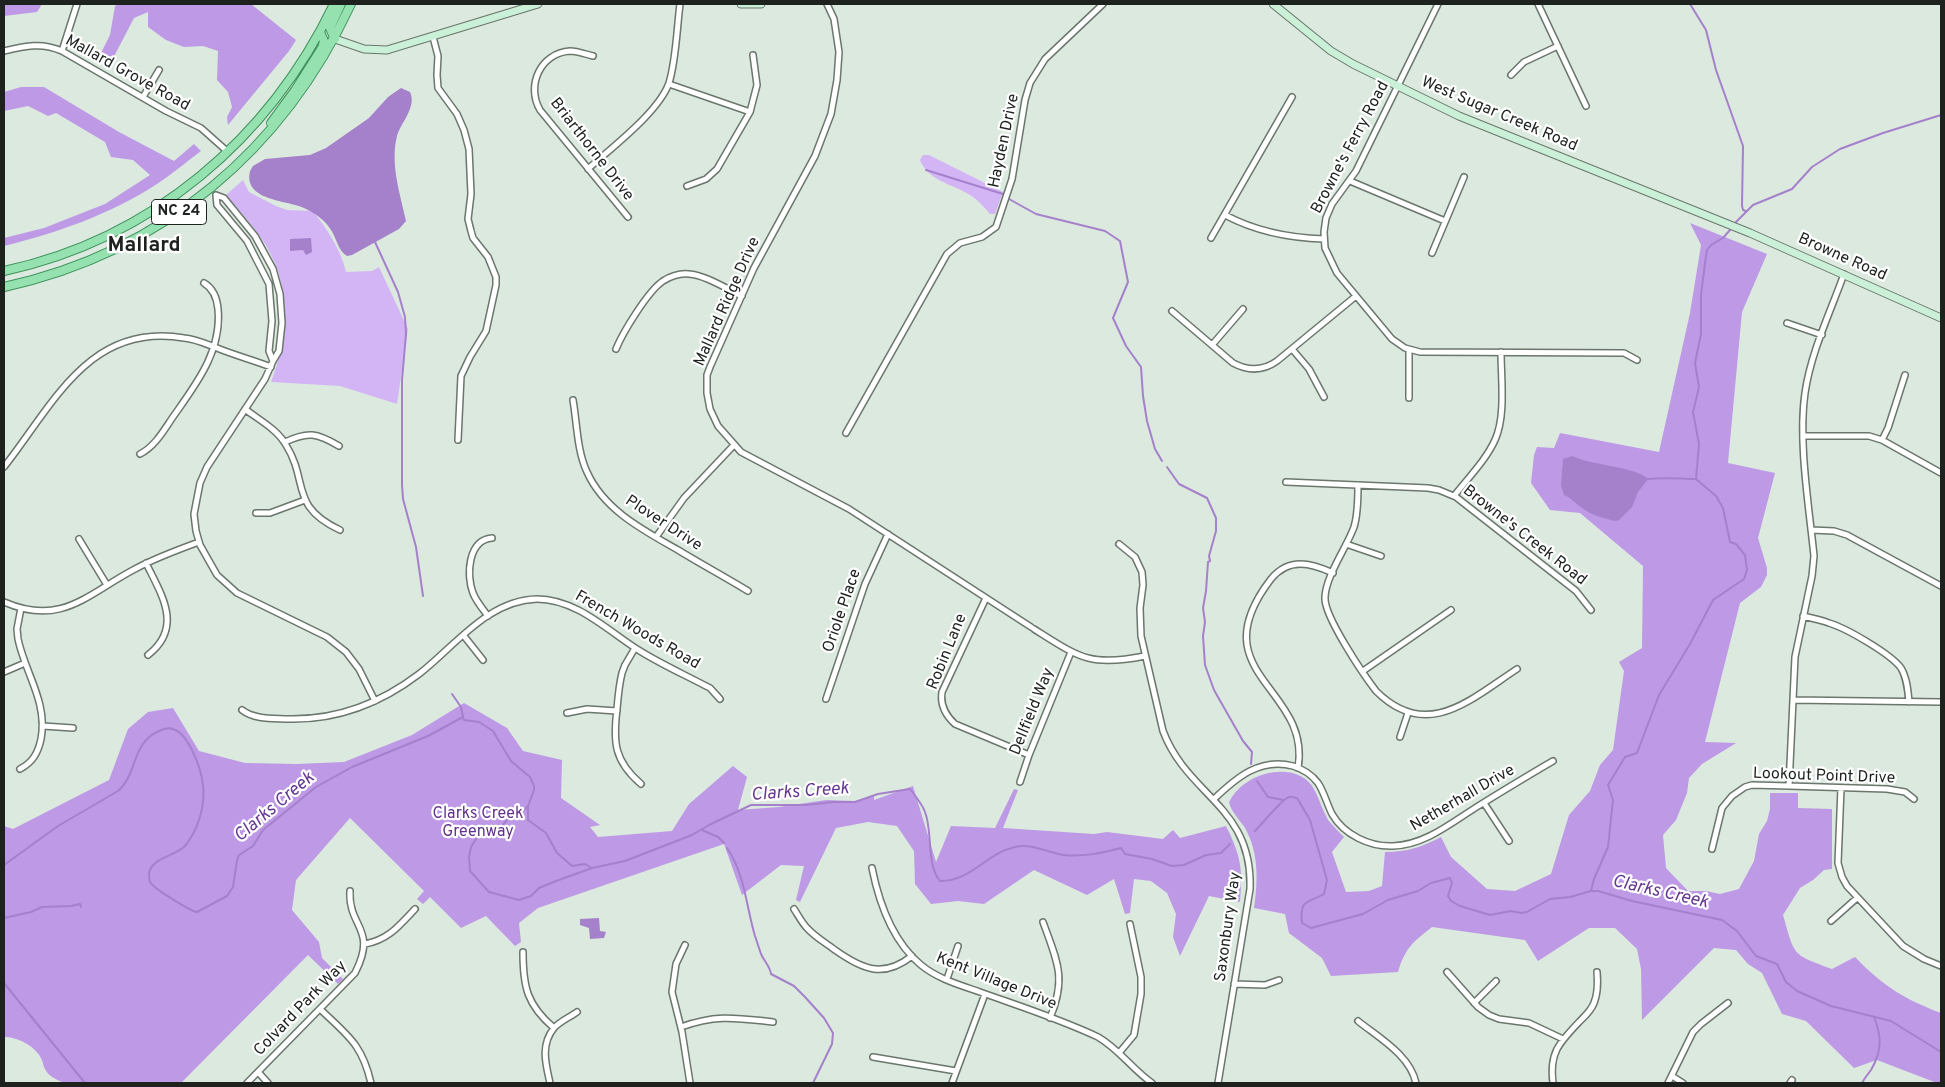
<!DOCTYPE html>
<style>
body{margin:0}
#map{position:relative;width:1945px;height:1087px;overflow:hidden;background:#dce9df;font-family:Overpass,sans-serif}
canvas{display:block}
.frame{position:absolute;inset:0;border:5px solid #1d221f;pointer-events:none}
</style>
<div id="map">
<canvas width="1945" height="1087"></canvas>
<div class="frame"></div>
</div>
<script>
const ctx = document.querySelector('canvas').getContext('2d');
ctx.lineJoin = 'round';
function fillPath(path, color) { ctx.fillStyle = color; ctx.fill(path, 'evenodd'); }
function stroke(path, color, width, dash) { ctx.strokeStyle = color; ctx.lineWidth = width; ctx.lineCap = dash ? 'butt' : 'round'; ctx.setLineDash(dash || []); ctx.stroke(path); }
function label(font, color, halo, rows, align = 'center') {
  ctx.font = font + ' Overpass,sans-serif'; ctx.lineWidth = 4.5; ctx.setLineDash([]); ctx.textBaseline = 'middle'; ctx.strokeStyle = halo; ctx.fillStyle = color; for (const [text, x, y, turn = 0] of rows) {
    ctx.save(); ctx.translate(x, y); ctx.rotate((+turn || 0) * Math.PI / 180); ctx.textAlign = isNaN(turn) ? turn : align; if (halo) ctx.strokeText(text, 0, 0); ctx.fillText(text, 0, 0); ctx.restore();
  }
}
fillPath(new Path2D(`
 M923,155H929L1003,192L995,214H990C984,207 978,200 970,195C953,184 928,181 920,160Z
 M243,180L249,192L276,206L287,210L313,211C327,229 341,250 346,272L372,271L379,267L408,329L397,404L340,386L271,382C289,335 292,288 265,244C254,226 239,211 226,195Z`), '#d3b5f6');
fillPath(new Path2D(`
 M4,4H42L37,12L4,16Z
 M118,4H251L296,40L289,51L228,125L227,117L232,107L228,92L217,80L218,51L203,46L184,47L166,40L148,27V12L134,18L109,66L98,59L110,35L115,6Z
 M21,87H44L119,132L174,161L194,144L201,151C186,162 172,174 157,184C111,214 57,233 4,246V238L44,228L105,204L150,175L133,160L111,157L105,142L56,113L48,116L28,106L4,111V92Z
 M1690,223L1767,254L1742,312L1728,463L1775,473L1758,538L1767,568V575L1761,587L1740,603L1705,742L1736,743L1702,764L1689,778L1687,793L1676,820L1663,835L1666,868L1688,891H1706L1720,894L1739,889L1754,861L1759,834L1767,821L1770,809V793H1798V808L1832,809V869L1824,870L1813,880L1800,888L1783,915C1795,957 1792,954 1832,969L1855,957C1883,986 1904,999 1941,1013V1083H1937L1877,1060L1854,1068L1806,1021L1782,1014L1762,973L1748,964L1736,950L1714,948L1642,1020L1641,969L1637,949L1615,928H1589L1538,961L1525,940L1432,927C1413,942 1405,948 1398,972L1331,976L1322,958L1289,933L1285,914L1254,908C1258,881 1259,853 1245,828C1240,820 1231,812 1229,802C1236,788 1250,778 1265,774C1284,769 1306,772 1315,791C1320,801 1323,811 1328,820C1333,826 1338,831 1344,837L1332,852L1346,892L1369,891L1382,886L1385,852C1407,852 1422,847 1441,837L1451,857L1487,889L1515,891L1551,874L1569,815L1590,791L1600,765L1613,750L1624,671L1619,662L1642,648L1643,566L1580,513L1550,510L1531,483L1534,455L1537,447L1554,448L1560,433L1659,452L1690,313L1701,245Z
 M464,703L507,728L523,751L562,760L561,798L600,825L590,827L598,837L672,831L689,804L733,766L747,777L738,810L779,807L826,800L855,801L874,796V800L913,786L936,862L951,826L995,828L1014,789L1018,790L1003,828L1094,834L1107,832L1163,839L1173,830L1180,838L1226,826C1241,856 1243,869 1240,902L1209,896L1180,956L1173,937L1176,914L1167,893L1151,881L1134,879L1130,913L1125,914L1114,879L1087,895L1034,870L984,904L958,901L931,904L915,884L914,851L897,826L868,822L836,828L800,902L796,900L804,866L781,865L742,895L724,844L538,908L519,923L521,942L515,946L486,916L461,928L430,897L423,904L417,899L424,891L350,818L296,880L292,910L319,942L322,958L343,979L338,984L308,955L181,1083H64C57,1080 48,1076 45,1069C43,1066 43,1061 41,1058C34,1045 17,1037 4,1037V826L13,829L109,780L128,729L148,712L173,708L199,751L245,763L297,764L344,762L412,735Z`), '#be99e6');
fillPath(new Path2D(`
 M401,88L410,92C417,107 401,122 397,136C390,164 400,193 406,221L399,229L352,255L347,256C338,251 337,239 331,230C325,220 315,213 304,208C287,200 243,201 250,171L253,166L265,159L310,155L326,148L369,118L388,97Z
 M311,238L312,252L306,255L303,250L290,251V239Z
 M1572,456C1590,465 1637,467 1648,479L1638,492L1632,507L1619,520L1616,521C1605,519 1590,515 1581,507C1575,503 1571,498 1564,495L1561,486L1563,459Z
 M599,918L600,931L606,932L604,938L590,939L589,928L580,925V919Z`), '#a580cb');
stroke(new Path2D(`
 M1690,4L1706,30L1716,70L1743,146L1742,206L1743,210L1746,211
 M926,170L1003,194
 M1009,199L1036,214L1105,231L1120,241L1128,282L1113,318L1126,346L1141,367L1143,396L1147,421L1155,449L1162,461
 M1736,222L1753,205L1792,189L1812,167L1840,149L1883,133L1941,115
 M375,242L398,292L405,317L406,334L402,380V485L403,499L416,547L423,596
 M1167,467L1179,484L1207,498L1216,518V531L1209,556L1210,561L1208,562L1206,591L1203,608L1205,622L1203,636L1205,665L1214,690L1243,741L1252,752L1251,764
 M1648,479C1664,477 1680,479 1696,479
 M452,694L461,707L463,717
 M463,717L464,720L479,722L493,731L511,761L530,777L534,786V790L528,806L522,812L509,818L500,828L478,836L471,847L469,857L470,871L489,892L519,900L531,896L539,888L556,881L592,868L625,861L692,835L709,825L751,805H806L833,802H855L878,794L910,789C914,794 923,806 925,812C933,832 926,865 940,881C970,882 987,853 1015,847C1032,843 1048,853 1064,855C1084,857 1102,853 1121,848L1125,854L1152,859L1172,866L1184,865L1206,855L1221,853L1230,844
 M1257,781L1268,797L1283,800
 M528,806V820L546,833L557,853L572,866L585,864L592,868
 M702,830L718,837L724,843
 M1255,831C1261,825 1283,798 1289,797C1291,796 1295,798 1297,798L1310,820L1327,880L1324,894C1309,903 1299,898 1302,923L1311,928L1363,914L1388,900L1418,891L1431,883L1450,878L1452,883L1448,896L1451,901L1460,906L1490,915L1511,911L1521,913L1527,912L1550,899L1570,897L1591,891H1598L1632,901L1722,920L1737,931L1756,956L1777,964L1786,982L1797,991L1831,1006L1891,1021L1941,1052
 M727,848C745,874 746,906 755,936C757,942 759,948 761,954C764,961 770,966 771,974L794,986L805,997L824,1018L833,1033L832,1044L813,1083
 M4,865L58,826L118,791C138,774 131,743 159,731C163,729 168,727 173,729C182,732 187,741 191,748C205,775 208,800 196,828C193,834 189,842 184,847C174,856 150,859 149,874C149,877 149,879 150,882C153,888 190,911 197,912L227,896L233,887L237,860L239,855L253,846L263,830L316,787L352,767L428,736L463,717
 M1591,891L1594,879L1608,847L1613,800L1608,785L1625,757L1637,753L1659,695L1690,644L1713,600L1744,579L1747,570L1745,555L1736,544L1730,542L1723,508L1716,496L1696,479L1699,444L1693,412L1699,387L1695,363L1701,334V295L1705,263L1707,250L1711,245L1723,238L1730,230
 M4,918L31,912L42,907L71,906L80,904L81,907
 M4,983L85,1083
 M1862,1083C1864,1079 1868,1074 1871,1070C1882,1051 1882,1037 1874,1017`), '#a580cb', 2);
const street = new Path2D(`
 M827,4L834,19L839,52L837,80L831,114L815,156L754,268L710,367L707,375V393L710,409L718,426L741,452L849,509L1031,627
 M1438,4L1356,171L1332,204L1326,218L1324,232L1325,248L1337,273L1392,339L1405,348L1420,352L1624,353L1637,360
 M1538,4L1586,106
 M433,37L438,56L437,75L438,88L457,114L464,130L469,149L471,194L468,219L471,231L473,238L488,257L496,277V285L486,331L470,357L461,376L458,440
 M4,51C25,46 42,42 62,51L166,111L201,128L228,152
 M62,51L77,4
 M593,56C585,54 577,51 570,51C540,53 526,86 540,110L628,217
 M1511,75L1524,62L1558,46
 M669,84L750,112
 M143,97L159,70
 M588,169C611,148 659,112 669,83C676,61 677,27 680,4
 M1350,181L1445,221
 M687,186L706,179L717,169L750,112L757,85L753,55
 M1225,215C1257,232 1289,238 1324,239
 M1211,238L1292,97
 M1432,253L1464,177
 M1172,311L1233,363C1248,371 1263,371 1277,361L1356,296
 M1787,323L1822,335
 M1212,345L1243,309
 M616,349C623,332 648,291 663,281C671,276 680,273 689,274C705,275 727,289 742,296
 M1292,349L1309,369L1324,397
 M273,361L269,351L272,321L269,284L247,241L217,205L216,195L224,198L255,236L273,269L280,294L282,323L279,351L273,361L265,379L207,467L200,483L194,514L196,531L200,545L217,575L237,593L327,637L346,652L359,669L375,701
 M1409,398V350
 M573,400C577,423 577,451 587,472C604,510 643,530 678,550C701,564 725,577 748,591
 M245,409C259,420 277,429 286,445C309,482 289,506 340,530
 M846,433L947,254L960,243L982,237L996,227L1012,179L1025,100L1030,83L1045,59L1103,4
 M1803,436H1869L1882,440L1941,473
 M1882,440L1888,428L1905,375
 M285,442C308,431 317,433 339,446
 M140,454C156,446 165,428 175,414C197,383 222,350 218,309C217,298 214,289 204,283
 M4,467C53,405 89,322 184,338C196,339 206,344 217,348C234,355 253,360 271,367
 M1286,482L1428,488L1439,490L1456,497L1576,591L1591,610
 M1358,485C1358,499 1358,514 1354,527C1347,547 1325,577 1325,598C1324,616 1363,674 1376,691C1427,742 1471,699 1517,669
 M1454,496C1468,478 1486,460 1495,440C1506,416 1501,378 1501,352
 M256,513H270L305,500
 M1811,530L1834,531L1847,535L1941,586
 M656,537L684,498L734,445
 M79,539L107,585
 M1119,544L1135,557L1142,572L1143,585L1140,608L1141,636L1163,731C1188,797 1253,806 1250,889L1218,1083
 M1346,544L1381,556
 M146,563C161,594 184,627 148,655
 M986,598L942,692C940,705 945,715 955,724L1029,755
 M4,602C62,627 87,594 135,569C155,558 177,550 199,542
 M488,616C482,608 476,601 473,593C466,575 468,540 492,538
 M1803,616C1812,618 1821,620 1829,623C1846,628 1891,654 1901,668C1907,678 1908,691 1909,702
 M1034,629C1080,658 1090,667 1145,656
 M464,636L483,660
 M635,648L625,665L622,673C619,685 618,697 617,709C613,742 614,761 641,784
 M1363,671L1451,610
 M4,672L25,663
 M826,699L865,584L888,534
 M1793,700L1941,702
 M242,710C255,720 274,718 289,719C338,720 381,703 419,674C455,646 488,600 537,599C577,599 609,632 640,651C661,664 683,674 704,685L710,688L720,699
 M567,713L587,709L617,711
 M43,726L73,728
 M1400,737L1408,713
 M1298,768C1312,687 1198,674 1271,579C1289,557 1311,563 1333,573
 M20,769C33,762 38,753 41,739C48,702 25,673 18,639L17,629L21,608
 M1020,782L1029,755L1071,652
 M1789,786L1795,657L1812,576L1814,556C1809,506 1798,442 1805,393C1811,352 1830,313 1844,274
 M1841,788L1838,863L1842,877L1847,886L1903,946L1924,959L1941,966
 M1214,799C1236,778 1260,757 1293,766C1303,769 1312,775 1318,783C1324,792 1327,804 1332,814C1344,835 1370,847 1393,846C1424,845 1450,824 1475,808C1501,792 1527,776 1553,761
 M1484,803L1509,841
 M1712,849L1722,808L1732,796L1745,787L1752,785L1789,786L1887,789L1905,792L1914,799
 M872,868C879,903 892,941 921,965C938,979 960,985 980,992C1019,1006 1060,1019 1098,1037C1119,1049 1132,1069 1152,1083
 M794,909C798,915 802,923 807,928C815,937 826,943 835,950C862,969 883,979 912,956
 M1831,921L1857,898
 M1043,922C1057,961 1067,978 1050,1018
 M365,944C388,940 399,926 415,909
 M685,945L676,964L672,992L682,1032L690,1083
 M523,952C523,987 527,1005 554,1028
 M1447,972L1478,1007L1489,1015L1499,1019L1529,1023L1563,1039
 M947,979L958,946
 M1234,984L1265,985L1279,980
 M1474,1003L1496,981
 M320,1009C348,1036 362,1044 371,1083
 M1358,1021C1379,1038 1410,1055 1416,1083
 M681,1027C717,1014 736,1018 773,1022
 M1119,1053L1134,1035L1141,994V977L1130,924
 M873,1057L956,1071
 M258,1072L268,1083
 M1672,1076L1683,1083
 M247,1083L355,973C378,928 348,928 350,891
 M550,1083C546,1065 540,1045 554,1028C559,1022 570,1017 577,1012
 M952,1083L985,994
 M1553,1083C1549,1053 1559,1043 1579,1022C1585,1016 1591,1011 1594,1003C1598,993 1598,983 1597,972
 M1668,1083L1693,1032L1701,1024L1728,1003
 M1790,1083L1792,1080`);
const secondary = new Path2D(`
 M741,4H761
 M1273,4L1331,51L1353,64L1459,116L1750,233L1941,318
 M335,39L364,49L387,50L538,4`);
const primary = new Path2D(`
 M335,39L330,28L341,4
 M271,123L296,89L322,48L324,41L320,32
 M4,271C152,239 269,139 334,4
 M4,287C163,252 283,150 351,4`);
stroke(street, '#6b766d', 8);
stroke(secondary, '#6b766d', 9);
stroke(primary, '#3e915b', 10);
stroke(street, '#fff', 5);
stroke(secondary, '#caf0d7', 7);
stroke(primary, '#95e1b0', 8);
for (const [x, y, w] of [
 [179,212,55]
]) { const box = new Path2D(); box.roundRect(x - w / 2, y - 12.5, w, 25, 4); ctx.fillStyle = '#fff'; ctx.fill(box); stroke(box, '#1d221f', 1); }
label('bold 15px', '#1d221f', null, [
 ["NC 24",179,212]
]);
label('16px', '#1d221f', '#fff', [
 ["Mallard Grove Road",127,74,29],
 ["West Sugar Creek Road",1499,115,23],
 ["Hayden Drive",1005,141,-78],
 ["Browne's Ferry Road",1351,148,-62],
 ["Briarthorne Drive",591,150,52],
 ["Browne Road",1842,258,24],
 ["Mallard Ridge Drive",728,302,-66],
 ["Plover Drive",663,524,33],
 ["Browne's Creek Road",1524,536,38],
 ["Oriole Place",843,611,-71],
 ["French Woods Road",637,631,30],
 ["Robin Lane",948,652,-68],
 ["Dellfield Way",1033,712,-68],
 ["Lookout Point Drive",1824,777,2],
 ["Netherhall Drive",1463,799,-30],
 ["Saxonbury Way",1229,927,-82],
 ["Kent Village Drive",996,982,22],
 ["Colvard Park Way",301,1009,-46]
]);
label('16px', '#62328b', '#fff', [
 ["Clarks Creek",478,815],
 ["Greenway",478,833]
]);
label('italic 18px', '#663790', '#fff', [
 ["Clarks Creek",800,793,-4],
 ["Clarks Creek",275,808,-40],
 ["Clarks Creek",1660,893,13]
]);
label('bold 21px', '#1d221f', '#fff', [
 ["Mallard",144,247]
]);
</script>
